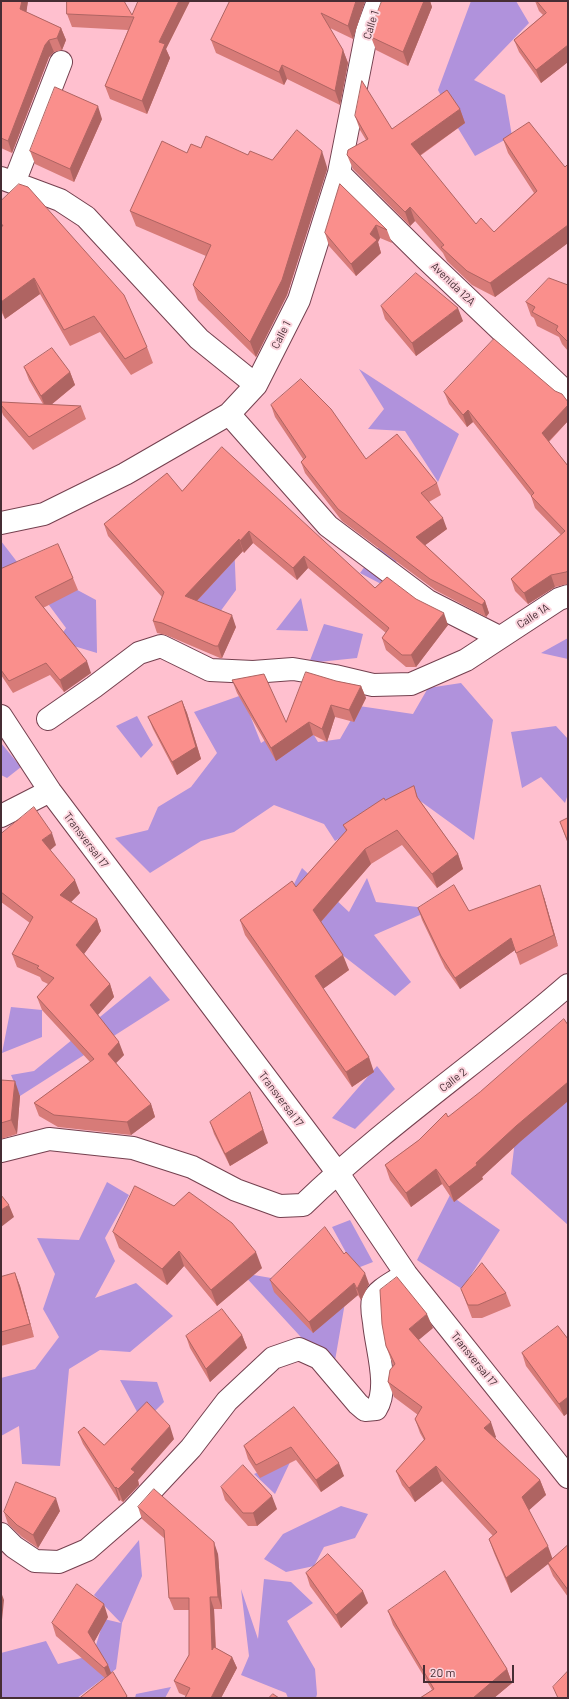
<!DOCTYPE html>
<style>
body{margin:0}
#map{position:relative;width:569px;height:1699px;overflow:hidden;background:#ffc0cf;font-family:Barlow,sans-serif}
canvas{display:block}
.frame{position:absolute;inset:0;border:2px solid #462d34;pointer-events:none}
.scale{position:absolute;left:423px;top:1665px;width:91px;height:18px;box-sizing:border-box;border:2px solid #462d34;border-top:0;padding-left:5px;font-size:12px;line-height:14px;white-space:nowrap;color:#462d34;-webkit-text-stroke:3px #fcd5de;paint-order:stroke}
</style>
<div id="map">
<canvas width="569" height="1699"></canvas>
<div class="frame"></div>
<div class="scale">20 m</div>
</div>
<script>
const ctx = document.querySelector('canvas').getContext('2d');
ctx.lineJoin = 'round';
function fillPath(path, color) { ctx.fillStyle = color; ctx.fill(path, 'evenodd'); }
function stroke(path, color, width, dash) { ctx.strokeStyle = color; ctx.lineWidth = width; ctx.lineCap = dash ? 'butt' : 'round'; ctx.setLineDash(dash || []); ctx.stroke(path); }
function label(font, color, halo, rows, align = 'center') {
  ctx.font = font + ' Barlow,sans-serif'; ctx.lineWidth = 4; ctx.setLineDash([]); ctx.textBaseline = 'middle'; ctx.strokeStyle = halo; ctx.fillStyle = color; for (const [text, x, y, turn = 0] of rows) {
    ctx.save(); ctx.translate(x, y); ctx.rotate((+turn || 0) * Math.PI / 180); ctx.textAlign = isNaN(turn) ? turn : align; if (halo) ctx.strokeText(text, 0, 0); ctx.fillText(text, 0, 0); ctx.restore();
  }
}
fillPath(new Path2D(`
 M471,1H516L529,23L474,80L505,95L512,136L475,156L453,120L438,90Z
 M359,369L459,434L438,482L405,431L368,429L384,409Z
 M233,517L236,590L217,616L172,606Z
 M385,539L400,554L385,586L360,573Z
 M1,541L21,567L1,578Z
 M70,586L96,600L97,653L57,641L66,628L43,597Z
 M301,598L308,631L276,630Z
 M324,624L363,634L357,658L309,663Z
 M568,638V659L541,653Z
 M461,683L493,720L474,840L412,795L335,841L324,824L274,805L234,832L201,841L150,873L115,838L148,830L158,807L191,787L217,753L194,712L242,695L261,743L303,717L318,742L340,739L359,706L413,714L428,688Z
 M137,716L153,745L141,758L116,726Z
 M556,726L568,739V794L565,803L541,777L522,788L511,732Z
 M1,743L21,767L7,778L1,775Z
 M302,868L349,912L367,878L376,902L434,909L374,935L411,982L395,996L282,908Z
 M150,976L170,1000L20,1096L11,1075L34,1071Z
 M11,1007L42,1010V1037L2,1053Z
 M377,1066L395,1089L355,1129L332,1118Z
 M568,1090V1225L511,1174L515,1140Z
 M107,1182L129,1195L105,1238L115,1261L95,1298L136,1283L173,1316L130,1352L100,1350L69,1369L60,1466L22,1464L19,1426L1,1436V1378L35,1369L59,1337L43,1309L55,1274L37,1238L79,1240Z
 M450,1195L500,1230L462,1289L417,1260Z
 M350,1220L373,1262L355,1269L332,1227Z
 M242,1273L347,1291L333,1372Z
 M120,1380L157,1382L164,1402L143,1423Z
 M292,1458L275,1494L254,1474Z
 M341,1506L368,1514L355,1538L324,1547L314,1566L286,1572L264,1559L283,1534Z
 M139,1540L142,1576L122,1623L116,1669L77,1698H1V1653L46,1641L58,1664L93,1655L104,1619L121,1623L94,1595Z
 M264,1579L291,1582L313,1603L287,1621L315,1669L317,1694L316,1698H288L286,1693L241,1675L249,1656L241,1589L258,1639Z
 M171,1687L165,1698H135L136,1694Z`), '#b092dc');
const minor = new Path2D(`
 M339,173L425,258L568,394
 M1,178L60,200L86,217L199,339L256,385
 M14,183L61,62
 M229,414L328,526L428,601L499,637
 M1,523L44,514L125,474L229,414L256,385L299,300L339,173L367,31L378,1
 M1,716L50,791L337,1172L406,1274L568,1477
 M48,719L94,687L139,653L161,646L210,670L253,672L293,669L335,676L373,685L411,684L466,660L559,599L568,596
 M1,816L50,791
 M1,1151L49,1139L133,1148L192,1167L236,1190L280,1206L303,1205C385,1126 482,1060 568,985
 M1,1534L14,1547L35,1561L59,1562L87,1550L133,1510L191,1448L227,1401L273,1358L299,1349L319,1358L358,1404L365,1410L376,1409C390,1387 376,1348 374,1322C373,1316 371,1306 373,1300C378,1289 395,1282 404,1275`);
stroke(minor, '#74404f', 24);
stroke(minor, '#fff', 22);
fillPath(new Path2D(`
 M1,1H28L26,12L61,28L66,40L62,50L54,52L49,57L12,153L1,148Z
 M138,1H190L166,49L170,58L147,114L110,99L105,86L128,30L72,27L67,14L132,15Z
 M230,1H365L353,39L330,28L343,50L348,63L340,105L287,79L284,85L216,53L211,40Z
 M382,1H430L432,7L408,66L376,50L371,37Z
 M535,1H568V62L541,83L519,52L514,40L543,15L539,11Z
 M460,109L465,123L420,156L476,224L494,232L534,193L508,153L503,139L565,167L568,164V243L495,297L472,285L447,261L443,253L415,221L410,226L353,169L347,155L366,140L360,130L355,116L392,129Z
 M102,119L74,182L35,164L30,151Z
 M201,148L248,155L272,160L327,167L287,295L256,357L198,300L193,285L206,256L136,226L130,211L187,153Z
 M340,184L387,230L392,243L380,238L378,242L381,253L356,276L329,246L325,233Z
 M1,201L147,347L153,363L131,375L100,332L70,346L40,294L5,319L1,311Z
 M568,285V351L562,344L559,337L537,326L534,318L531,316L526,302Z
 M381,306L463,321L416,356L385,319Z
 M24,367L70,372L75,385L51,405L81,406L86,419L33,450L3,415L1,409V405L43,404L29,380Z
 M444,392L568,402V421L549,442L568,466V584L555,587L528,604L515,591L511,579L561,535L535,508L531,496L473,422L467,427L449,404Z
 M271,405L366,459L437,483L441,495L429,502L447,529L425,545L485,601L489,613L486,617L435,590L342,521L305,473L301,462L303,459L275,417Z
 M182,491L375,588L448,625L416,667H406L386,650L382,638L386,633L308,568L297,580L253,543L244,553L243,551L197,601L236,627L222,658H220L166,635L157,633L153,621L162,597L108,536L104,524Z
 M1,569L73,578L78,590L43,608L91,673L64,692L50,675L13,693L1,675Z
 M232,680L286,722L336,681L361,686L366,698L354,722L335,717L327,742L313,735L276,761L237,693Z
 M182,701L187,713L201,759L177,775L153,729L148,717Z
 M414,786L418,798L458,854L463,869L437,888L402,845L371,864L321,922L349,970L323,989L374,1072L352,1087L245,935L240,920L296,887L346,831L343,825L385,800Z
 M568,818V844L560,822Z
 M1,834L56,845L50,850L80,893L71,902L97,919L101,931L84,954L110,984L114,997L98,1015L124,1055L116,1063L151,1104L155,1117L131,1135L58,1127L39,1116L34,1103L90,1062L42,1010L37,997L48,984L42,981L40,977L17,967L12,954L30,923L1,902Z
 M544,897L558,946L520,965L515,950L460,989L445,968L422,920L418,908L469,911Z
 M568,1025V1101L521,1141L482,1177L483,1179L454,1202L442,1184L411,1207L390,1180L385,1165L419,1140Z
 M1,1080L20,1096L17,1134L1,1139Z
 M210,1122L268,1143L230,1166L214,1134Z
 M113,1232L262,1268L217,1306L184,1266L167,1285L119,1248Z
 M344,1254L369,1284L361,1300L358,1295L313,1333L274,1292L270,1280Z
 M15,1273L20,1286L34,1337L1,1346V1277Z
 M461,1289L506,1293L511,1306L482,1318H472Z
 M433,1328L418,1340L496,1437L495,1438L540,1480L546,1495L529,1510L552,1559L568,1545V1597L553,1576L548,1564L511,1593L494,1553L489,1539L493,1536L442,1481L415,1502L402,1485L396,1471L424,1440L420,1433L415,1419L418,1415L394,1397L388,1382L393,1365L386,1346Z
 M242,1335L247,1348L210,1382L190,1348L186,1336Z
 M568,1339V1413L564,1416L526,1366L522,1353Z
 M294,1407L344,1476L321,1492L296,1460L260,1478L248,1459L244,1446Z
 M78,1432L104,1445L174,1439L138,1480L139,1485L123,1502L120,1500L119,1501L83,1444Z
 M221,1487L277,1509L257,1526H248L225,1500Z
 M138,1507L218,1554L222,1609H214L216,1648L232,1657L237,1668L221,1698H185L186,1696L179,1693L174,1681L189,1655V1610H174L169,1598L165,1539L142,1519Z
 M60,1511L38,1548L22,1537L8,1524L4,1512Z
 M306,1573L368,1603L341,1628L310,1586Z
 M388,1611L507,1669L512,1683L494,1698H420L432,1690L393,1625Z
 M108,1617L94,1642L108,1665L111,1673L127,1696L128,1698H80L105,1678L56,1636L52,1623Z`), '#d77b78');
fillPath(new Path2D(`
 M22,1H28L25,22L20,9Z
 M179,1H190L166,49L170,58L147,114L142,101L159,42Z
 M356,1H365L353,39L348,26Z
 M424,1H430L432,7L408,66L403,52Z
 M61,28L66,40L62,50L57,38Z
 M49,40L54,52L49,57L12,153L8,141L45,45Z
 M568,45V62L541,83L536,70Z
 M343,50L348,63L340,105L335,91Z
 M282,65L287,79L284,85L279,72Z
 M98,106L102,119L74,182L70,169Z
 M460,109L465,123L416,158L411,144Z
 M322,151L327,167V170L287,295L256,357L250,342Z
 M410,207L415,221L410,226L405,212Z
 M376,225L380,238L378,242L381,253L356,276L351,264Z
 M568,225V243L495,297L490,283Z
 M34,278L40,294L5,319L1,307V302Z
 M458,308L463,321L416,356L412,343Z
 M70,372L75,385L46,409L41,396Z
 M568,405V421L546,444L542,433Z
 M468,410L473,422L467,427L463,415Z
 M443,518L447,529L420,549L416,537Z
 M249,531L253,543L244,553L240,541Z
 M239,539L243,551L190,608L185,596Z
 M304,556L308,568L297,580L293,568Z
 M551,575L555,587L528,604L524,593Z
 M485,601L489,613L486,617L482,605Z
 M444,613L448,625L416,667L411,655Z
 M232,615L236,627L222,658L218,646Z
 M87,661L91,673L64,692L60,680Z
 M361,686L366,698L354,722L349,710Z
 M182,701L187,713L201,759L177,775L172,762Z
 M331,705L335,717L327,742L322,729Z
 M309,722L313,735L276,761L271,748Z
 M52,833L56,845L47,853L42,840Z
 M365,849L371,864L318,925L313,910Z
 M458,854L463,869L437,888L432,874Z
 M75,880L80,893L65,908L60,895Z
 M540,885L544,897L558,946L554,935Z
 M97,919L101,931L81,958L76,945Z
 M511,938L515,950L460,989L455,978Z
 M343,955L349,970L320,991L315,976Z
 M110,984L114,997L95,1018L90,1005Z
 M119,1042L124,1055L112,1067L108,1054Z
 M369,1057L374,1072L352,1087L346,1072Z
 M15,1081L20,1096L17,1134L11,1120Z
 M568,1082V1101L521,1141L482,1177L483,1179L454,1202L449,1187L516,1126Z
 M250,1092L268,1143L230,1166L225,1154Z
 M151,1104L155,1117L131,1135L127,1122Z
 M436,1169L442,1184L411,1207L406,1193Z
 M9,1205L14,1217L1,1227V1210Z
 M179,1251L184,1266L167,1285L162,1269Z
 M256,1252L262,1268L217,1306L211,1290Z
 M15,1273L20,1286L34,1337L30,1324Z
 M365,1273L369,1284L361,1300L357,1289Z
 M354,1283L358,1295L313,1333L309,1322Z
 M427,1314L433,1328L414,1344L409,1329Z
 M242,1335L247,1348L210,1382L206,1369Z
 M568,1397V1413L564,1416L559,1404Z
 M491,1422L496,1437L490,1442L484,1428Z
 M170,1426L174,1439L138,1480L139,1485L123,1502L118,1489L131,1469Z
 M339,1463L344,1476L321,1492L316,1480Z
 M436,1466L442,1481L415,1502L409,1488Z
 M540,1480L546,1495L527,1512L522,1497Z
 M116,1487L120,1500L119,1501L115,1488Z
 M272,1496L277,1509L257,1526L253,1513Z
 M56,1498L60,1511L38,1548L33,1535Z
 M214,1542L218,1554L222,1609L218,1597Z
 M548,1546L553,1560L511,1593L506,1578Z
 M363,1591L368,1603L341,1628L336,1615Z
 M1,1592L4,1600L1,1630Z
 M210,1597L214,1609L216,1662L212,1650Z
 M104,1604L108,1617L93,1644L88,1632Z
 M232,1657L237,1668L221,1698H211Z
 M108,1665L113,1678L109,1681L104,1668Z
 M507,1669L512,1683L494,1698H473Z`), '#af6462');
const building = new Path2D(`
 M1,1H22L20,9L61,28L57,38L49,40L45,45L8,141L1,138Z
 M67,1H124L132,15L138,1H179L159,42L165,44L142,101L105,86L134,17L67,14Z
 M230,1H356L348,26L321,13L343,50L335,91L282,65L279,72L211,40Z
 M382,1H424L403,52L371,37L374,21Z
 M537,1H568V45L536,70L514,40L546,13Z
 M362,81L392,129L447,90L460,109L411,144L476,224L481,218L494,232L537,191L503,139L529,122L565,167L568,164V225L490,283L467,271L441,247L444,245L410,207L405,212L347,155L348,150L368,139L355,116Z
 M55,87L98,106L70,169L30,151Z
 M297,130L322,151L321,155L282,280L250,342L193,285L211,245L130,211L162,141L187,153L191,144L201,148L206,136L248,155L250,151L272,160Z
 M19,184L28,187L124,295L147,347L125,359L94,316L64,330L34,278L1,302V226H3L1,223V201Z
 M340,184L387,230L376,225L370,234L377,240L351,264L325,233Z
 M416,273L458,308L412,343L381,306Z
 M549,278L568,285V342L556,330L558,326L532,312L535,307L526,302Z
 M494,339L555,391L562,394L568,402V405L542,433L568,466V571L566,572L551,575L524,593L511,579L565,531L531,496L534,493L468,410L463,415L444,392Z
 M52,348L70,372L41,396L24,367Z
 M301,379L331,409L366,459L397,434L437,483L421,493L443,518L416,537L485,601L482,605L430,579L338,509L301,462L306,457L271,405Z
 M1,402L81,406L29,437L1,405Z
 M222,447L375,588L387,577L416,599L444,613L411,655H402L382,638L389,628L304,556L293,568L249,531L240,541L239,539L185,596L232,615L218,646H215L162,623L153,621L164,592L104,524L167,473L182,491Z
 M58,544L73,578L35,597L87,661L60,680L46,663L9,681L1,670V569Z
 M306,672L336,681L361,686L349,710L331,705L322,729L309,722L271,748L232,680L264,674L286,722Z
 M182,701L196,747L172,762L148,717Z
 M414,786L417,797L458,854L432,874L397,830L365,849L313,910L343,955L315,976L369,1057L346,1072L240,920L292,881L296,887L347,830L343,825L384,798L385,800Z
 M34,807L52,833L42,840L75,880L60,895L97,919L76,945L110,984L90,1005L119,1042L108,1054L151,1104L127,1122L54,1115L34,1103L94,1059L37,997L54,978L37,968L39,966L12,954L33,917L1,892V834Z
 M568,818V842L560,822Z
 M454,885L469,911L540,885L554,935L516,953L511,938L455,978L441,956L418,908Z
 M564,1019L568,1025V1082L516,1126L476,1163L477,1165L449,1187L436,1169L406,1193L385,1165L419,1140L446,1113L448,1117L480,1092Z
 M1,1080L15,1081L11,1120L1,1123Z
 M250,1092L263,1130L225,1154L210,1122Z
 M135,1186L174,1206L189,1192L232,1223L256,1252L211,1290L179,1251L162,1269L113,1232Z
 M1,1195L9,1205L1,1210Z
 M325,1227L344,1254L346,1252L365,1273L357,1289L354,1283L309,1322L270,1280Z
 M482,1263L506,1293L478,1305H468L461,1289Z
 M15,1273L30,1324L1,1332V1277Z
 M397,1277L427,1314L409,1329L491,1422L484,1428L540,1480L522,1497L548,1546L506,1578L489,1539L497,1532L436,1466L409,1488L396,1471L425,1439L415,1419L422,1407L388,1382L390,1370L395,1364L386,1346L382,1324L380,1290Z
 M222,1309L242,1335L206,1369L186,1336Z
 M558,1326L568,1339V1397L559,1404L522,1353Z
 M147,1402L170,1426L131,1469L135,1472L118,1489L116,1487L115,1488L78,1432L84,1427L104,1445Z
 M294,1407L339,1463L316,1480L291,1447L256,1465L244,1446Z
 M243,1465L272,1496L253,1513H243L221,1487Z
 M16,1482L56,1498L33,1535L17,1525L4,1512Z
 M154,1489L214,1542L218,1597H210L212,1650L214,1647L232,1657L211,1698H185L190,1688L174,1681L189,1655V1598H169L164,1530L138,1507Z
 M568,1545V1590L548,1563Z
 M328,1554L363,1591L336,1615L306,1573Z
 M445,1571L507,1669L473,1698H420L434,1689L388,1611Z
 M77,1584L104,1604L88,1632L108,1665L104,1668L52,1623Z
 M568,1671V1698H558L553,1687Z
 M113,1672L127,1696L125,1698H80Z
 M273,1694L279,1698H269Z`);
fillPath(building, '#fa8f8c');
stroke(building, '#af6462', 1);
label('11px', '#462d34', '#fcd5de', [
 ["Calle 1",371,25,-73],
 ["Avenida 12A",453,284,44],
 ["Calle 1",281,335,-63],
 ["Calle 1A",533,616,-33],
 ["Transversal 17",86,840,53],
 ["Calle 2",453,1080,-38],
 ["Transversal 17",281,1099,53],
 ["Transversal 17",474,1359,51]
]);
</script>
